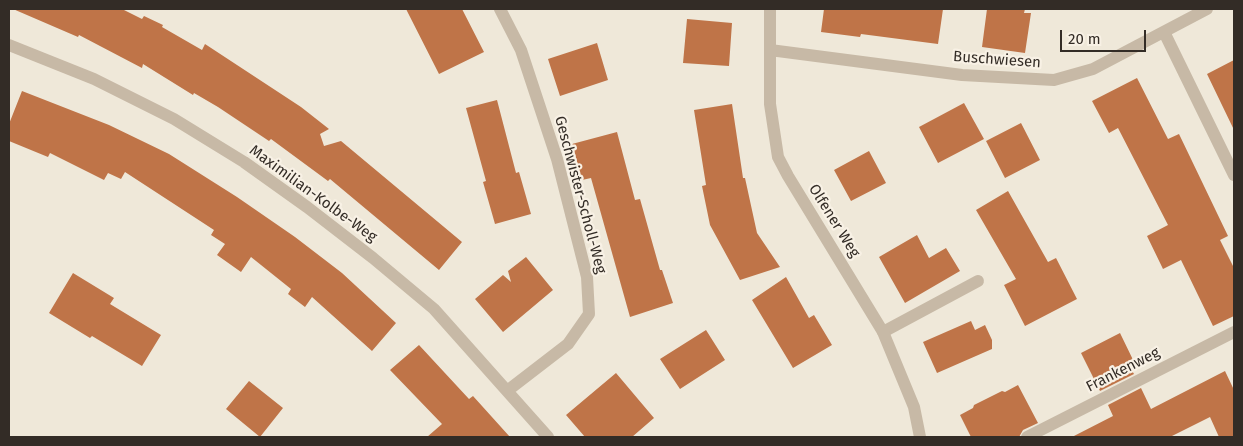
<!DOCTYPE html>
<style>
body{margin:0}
#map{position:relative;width:1243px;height:446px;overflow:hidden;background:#efe8d9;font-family:"Fira Sans",sans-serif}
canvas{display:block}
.frame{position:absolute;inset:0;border:10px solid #332c26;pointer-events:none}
.scale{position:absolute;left:1060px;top:30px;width:86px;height:22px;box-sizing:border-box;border:2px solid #332c26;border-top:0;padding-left:6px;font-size:15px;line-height:18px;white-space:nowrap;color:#332c26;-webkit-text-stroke:4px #f8f1e5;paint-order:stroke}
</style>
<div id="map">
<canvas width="1243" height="446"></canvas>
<div class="frame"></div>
<div class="scale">20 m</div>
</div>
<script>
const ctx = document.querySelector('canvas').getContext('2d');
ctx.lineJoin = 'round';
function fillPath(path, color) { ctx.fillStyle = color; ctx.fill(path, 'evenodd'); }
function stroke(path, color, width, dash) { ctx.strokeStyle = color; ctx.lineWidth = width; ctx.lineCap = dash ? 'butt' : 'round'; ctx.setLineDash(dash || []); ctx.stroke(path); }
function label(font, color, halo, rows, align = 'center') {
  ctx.font = font + ' "Fira Sans",sans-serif'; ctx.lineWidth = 4.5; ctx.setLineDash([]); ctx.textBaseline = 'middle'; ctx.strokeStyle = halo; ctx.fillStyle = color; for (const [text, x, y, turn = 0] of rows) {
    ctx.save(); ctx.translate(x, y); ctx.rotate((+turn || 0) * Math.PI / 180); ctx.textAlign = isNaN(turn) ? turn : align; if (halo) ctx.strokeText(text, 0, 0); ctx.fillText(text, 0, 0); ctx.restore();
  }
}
fillPath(new Path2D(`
 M13,9H122L142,19L144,16L163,25L162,27L202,50L205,44L301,107L329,129L320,134L324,146L341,141L462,242L439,270L330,179L328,181L271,139L269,141L218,107L194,93L193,95L143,64L142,68L79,35L78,37Z
 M406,9H462L484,52L439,74Z
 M824,9H943L938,44L861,34L860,37L821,32Z
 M987,9H1025L1024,13H1031L1025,53L982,47Z
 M687,19L732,23L729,66L683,63Z
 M597,43L608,80L560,96L548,59Z
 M1234,60V130L1207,74Z
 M1137,78L1168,139L1179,134L1228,236L1220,240L1234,268V316L1213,326L1181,260L1163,269L1147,236L1168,225L1118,128L1109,133L1092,101Z
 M22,91L109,125L169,154L237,197L295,237L342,273L396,323L372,351L312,297L305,307L288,294L291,289L251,257L241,272L217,255L225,244L211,235L214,230L125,172L121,179L108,173L104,180L50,153L48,157L9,141V124Z
 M497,100L516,173L519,172L531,214L495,224L483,182L486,181L466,108Z
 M964,103L984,139L938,163L919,127Z
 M732,104L743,178H745L757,233L780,267L740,280L710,225L702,186L706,185L694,110Z
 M1021,123L1040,160L1005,178L986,141Z
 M617,132L635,200L640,199L660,270H662L673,303L630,317L591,178L582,180L572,144Z
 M869,151L886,183L851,201L834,170Z
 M1008,191L1048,262L1056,258L1077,299L1025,326L1004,285L1016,279L976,210Z
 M917,235L929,258L946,248L960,271L905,303L879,257Z
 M526,257L553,290L503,332L475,299L503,275L511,282L508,271Z
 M73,273L114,298L110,304L161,335L142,366L92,336L90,338L49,313Z
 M786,277L809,318L814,315L832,345L793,368L752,300Z
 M971,321L975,330L985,325L992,340V349L937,373L923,342Z
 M706,330L725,360L680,389L660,359Z
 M1120,333L1136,366L1131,369L1134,374L1100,391L1081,353Z
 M419,345L469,399L473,396L510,437H427L442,424L390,370Z
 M1225,371L1234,390V437H1219L1210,417L1170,437H1072L1113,416L1108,405L1141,388L1151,409Z
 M616,373L654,418L632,437H585L566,415Z
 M249,381L283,408L260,437L226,409Z
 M1018,385L1038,423L1023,430L1019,437H971L960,415L973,408L974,405L1002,391L1005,392Z`), '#bf7448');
stroke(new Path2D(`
 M883,332L978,281`), '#c7b9a6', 12);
stroke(new Path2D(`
 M500,9L521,50L557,159L587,277L589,314L568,344L507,391
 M770,9V104L778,157L788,176L883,332L914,407L920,437
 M1164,32L1234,175
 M9,45L94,79L174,119L244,162L307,207L373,258L434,309L548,437
 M770,50L962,75L1054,80L1093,69L1207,9
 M1027,437L1234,332`), '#c7b9a6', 12);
label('15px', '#332c26', '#f8f1e5', [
 ["Buschwiesen",997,60,4],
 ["Maximilian-Kolbe-Weg",313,194,36],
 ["Geschwister-Scholl-Weg",580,195,75],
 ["Olfener Weg",834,221,58],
 ["Frankenweg",1123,370,-27]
]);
</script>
